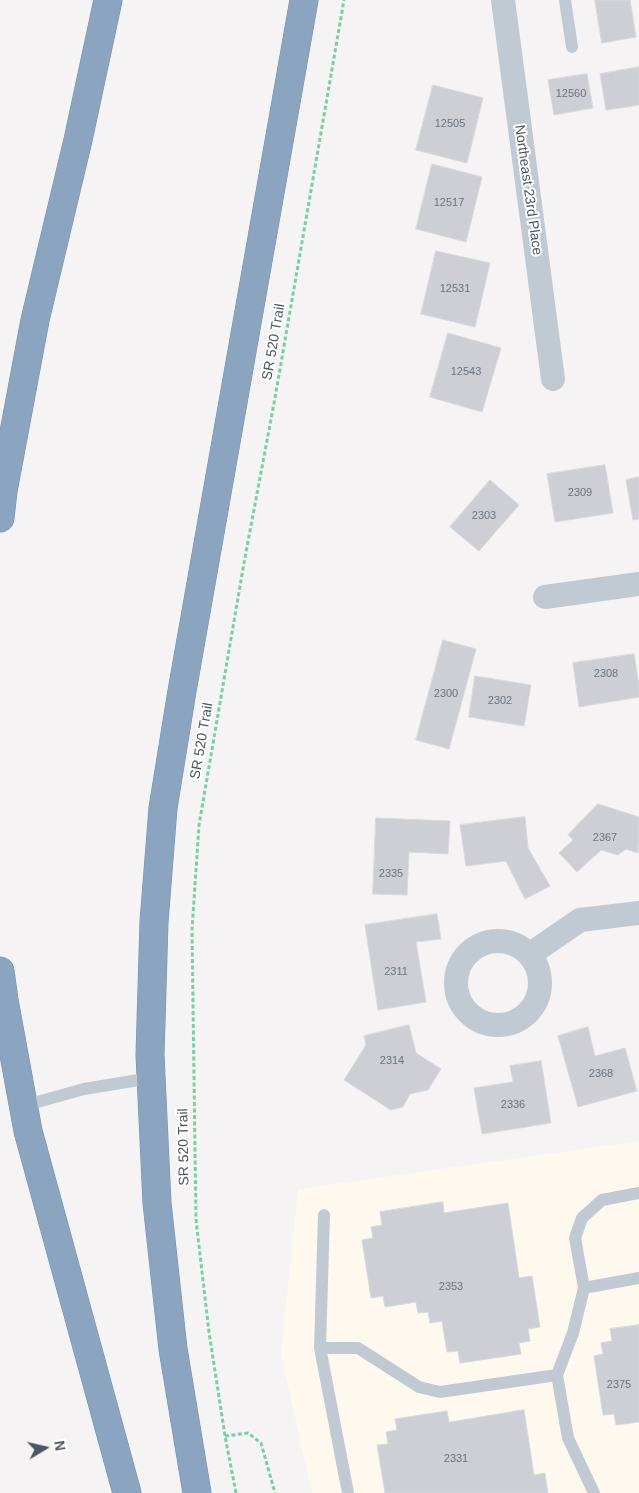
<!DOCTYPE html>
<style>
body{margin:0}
#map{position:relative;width:639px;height:1493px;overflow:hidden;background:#f5f3f3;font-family:Arial,sans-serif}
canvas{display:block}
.north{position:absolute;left:20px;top:1423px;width:50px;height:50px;-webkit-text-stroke:4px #fff;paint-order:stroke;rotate:81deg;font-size:14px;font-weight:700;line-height:20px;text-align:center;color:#4a5661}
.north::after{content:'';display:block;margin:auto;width:18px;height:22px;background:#4a5661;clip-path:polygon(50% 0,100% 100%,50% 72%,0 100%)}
</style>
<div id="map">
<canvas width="639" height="1493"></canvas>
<div class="north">N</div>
</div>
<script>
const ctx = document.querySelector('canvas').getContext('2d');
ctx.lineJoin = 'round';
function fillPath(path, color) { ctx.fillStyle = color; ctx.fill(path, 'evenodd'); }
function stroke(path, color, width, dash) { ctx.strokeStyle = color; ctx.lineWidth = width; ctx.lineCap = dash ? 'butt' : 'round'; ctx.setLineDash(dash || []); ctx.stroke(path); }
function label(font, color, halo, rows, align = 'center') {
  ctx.font = font + ' Arial,sans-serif'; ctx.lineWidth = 4; ctx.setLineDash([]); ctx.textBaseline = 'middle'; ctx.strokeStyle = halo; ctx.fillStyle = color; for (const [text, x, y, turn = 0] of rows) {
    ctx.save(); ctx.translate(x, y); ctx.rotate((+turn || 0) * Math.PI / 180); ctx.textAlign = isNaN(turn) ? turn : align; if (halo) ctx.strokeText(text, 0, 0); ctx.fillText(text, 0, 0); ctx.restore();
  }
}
fillPath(new Path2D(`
 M639,1141V1493H312L281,1354L298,1189Z`), '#fdf9ef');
const building = new Path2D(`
 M595,0H630L636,37L602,43Z
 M639,67V105L606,110L600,74Z
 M587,74L593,108L554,115L548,80Z
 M433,85L483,98L467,163L416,150Z
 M432,164L482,177L466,242L416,229Z
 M436,251L490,263L475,327L421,314Z
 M448,333L501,348L482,412L430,397Z
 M605,465L613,513L555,522L547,474Z
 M639,477V519L633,520L626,480Z
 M490,480L519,505L479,551L450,527Z
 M443,640L476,649L449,749L416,740Z
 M634,654L639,685V697L579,707L573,663Z
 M475,676L531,685L524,726L469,717Z
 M598,804L639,817L638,853L626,849L618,855L601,850L577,872L559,853L573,840L568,835Z
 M525,817L528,848L550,886L525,899L506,861L466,866L460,825Z
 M376,818L450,821L448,854L409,852L407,895L373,894Z
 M437,914L441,939L416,942L426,1002L378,1010L365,925Z
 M409,1025L416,1053L441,1069L428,1090L410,1094L403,1107L391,1110L344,1080L366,1045L364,1036Z
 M588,1027L595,1056L625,1048L637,1091L578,1107L558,1036Z
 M541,1061L551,1123L482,1134L474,1088L513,1082L510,1066Z
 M443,1202L444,1213L508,1203L519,1278L532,1276L540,1327L528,1329L530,1341L519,1343L521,1354L460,1363L458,1351L447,1352L442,1321L430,1323L428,1312L418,1313L416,1302L385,1307L383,1296L371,1298L362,1240L373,1238L371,1227L382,1225L380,1212Z
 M639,1325V1422L616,1425L614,1414L603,1415L594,1356L603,1354L601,1343L612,1341L610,1329Z
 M524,1410L534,1475L545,1473L548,1493H385L377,1445L388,1444L386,1432L397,1430L395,1419L447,1411L449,1422Z`);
fillPath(building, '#cdcfd5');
stroke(building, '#d7d9de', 1);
const highway = new Path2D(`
 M0,518L3,491L35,320L78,140L108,0
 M0,971L4,1000L28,1131L127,1493
 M197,1493L173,1349L157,1203L150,1055L154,922L163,808L182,691L304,0`);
stroke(highway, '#7690ad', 29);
stroke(new Path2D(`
 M225,1436L248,1433L261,1443L275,1493
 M236,1493L225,1436L209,1332L196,1220L192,930L199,825L244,563L275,398L344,0`), '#7ad0a6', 3, [4, 2.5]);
stroke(new Path2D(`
 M565,0L572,47
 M23,1106L84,1089L151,1078
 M639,1193L602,1200L582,1218L575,1238L584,1288L639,1278
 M324,1215L320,1348L348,1493
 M584,1288L573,1333L557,1375L568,1438L594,1493
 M320,1348H358L419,1387L440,1392L557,1375`), '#c1cad2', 12);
stroke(new Path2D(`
 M503,0L553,379
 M545,597L639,584
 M456 983a42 42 0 1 1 84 0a42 42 0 1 1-84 0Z
 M529,955L580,920L639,913`), '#c1cad2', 24);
stroke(highway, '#8ba5c1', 28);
label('11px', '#6b747e', null, [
 ["12560",571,94],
 ["12505",450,124],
 ["12517",449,203],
 ["12531",455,289],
 ["12543",466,372],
 ["2309",580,493],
 ["2303",484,516],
 ["2308",606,674],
 ["2300",446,694],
 ["2302",500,701],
 ["2367",605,838],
 ["2335",391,874],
 ["2311",396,972],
 ["2314",392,1061],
 ["2368",601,1074],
 ["2336",513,1105],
 ["2353",451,1287],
 ["2375",619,1385],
 ["2331",456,1459]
]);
label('14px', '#4a5661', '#fff', [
 ["Northeast 23rd Place",528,190,82],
 ["SR 520 Trail",274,342,-80],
 ["SR 520 Trail",202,741,-80],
 ["SR 520 Trail",184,1147,-91]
]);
</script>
